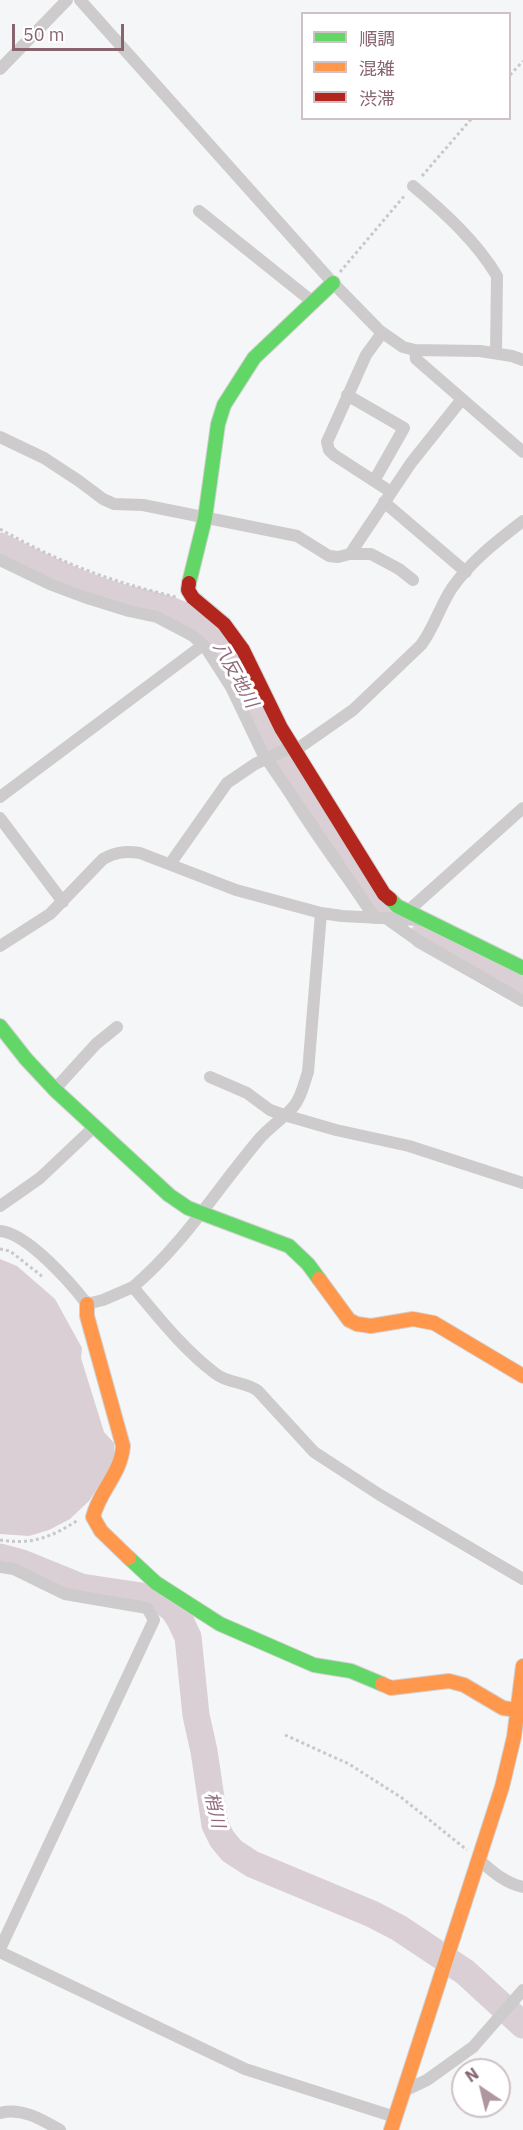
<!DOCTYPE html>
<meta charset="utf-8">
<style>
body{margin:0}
#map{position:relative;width:523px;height:2130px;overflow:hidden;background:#f5f6f7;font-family:"IBM Plex Sans","Noto Sans JP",sans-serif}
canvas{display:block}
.legend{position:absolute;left:301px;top:12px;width:210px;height:108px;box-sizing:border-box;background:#fff;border:2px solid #cfc1c5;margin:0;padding:8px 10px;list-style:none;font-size:18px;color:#87646e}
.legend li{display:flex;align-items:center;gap:12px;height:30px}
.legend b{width:30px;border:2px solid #cfc1c5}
.north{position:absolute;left:451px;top:2058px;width:60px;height:60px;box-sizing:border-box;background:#fff;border:2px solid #cfc1c5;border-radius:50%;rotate:325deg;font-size:16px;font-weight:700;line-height:24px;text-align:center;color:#87646e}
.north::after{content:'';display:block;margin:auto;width:21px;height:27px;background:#ae979e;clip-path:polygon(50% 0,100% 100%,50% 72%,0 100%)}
.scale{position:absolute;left:12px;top:24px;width:112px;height:27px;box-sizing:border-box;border:3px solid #87646e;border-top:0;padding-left:8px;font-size:18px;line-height:21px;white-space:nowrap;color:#87646e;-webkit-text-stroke:4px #fff;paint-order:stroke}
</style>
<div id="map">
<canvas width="523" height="2130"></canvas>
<ul class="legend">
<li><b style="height:8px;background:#63d668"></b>順調</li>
<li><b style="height:8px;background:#ff974d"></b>混雑</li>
<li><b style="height:8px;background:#b3261e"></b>渋滞</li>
</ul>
<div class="north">N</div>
<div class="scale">50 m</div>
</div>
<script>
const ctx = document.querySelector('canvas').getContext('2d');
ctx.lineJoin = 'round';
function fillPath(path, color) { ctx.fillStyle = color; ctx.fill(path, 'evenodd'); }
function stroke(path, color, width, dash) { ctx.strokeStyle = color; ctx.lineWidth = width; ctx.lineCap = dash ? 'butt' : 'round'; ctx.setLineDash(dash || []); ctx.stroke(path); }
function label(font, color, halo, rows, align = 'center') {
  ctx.font = font + ' "IBM Plex Sans","Noto Sans JP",sans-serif'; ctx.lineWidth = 6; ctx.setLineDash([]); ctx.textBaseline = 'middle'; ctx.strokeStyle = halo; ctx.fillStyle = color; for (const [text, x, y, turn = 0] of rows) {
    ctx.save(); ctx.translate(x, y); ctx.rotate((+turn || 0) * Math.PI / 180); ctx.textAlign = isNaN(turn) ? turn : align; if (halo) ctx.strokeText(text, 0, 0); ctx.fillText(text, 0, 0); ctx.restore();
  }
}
fillPath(new Path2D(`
 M0,1259L17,1266L55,1299L82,1348L81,1358L104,1432L114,1443L115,1461L89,1501L70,1519L49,1530L29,1536L0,1534Z`), '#dacfd5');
stroke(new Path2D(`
 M0,546C38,565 76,584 117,596C147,605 176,607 202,627C230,648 242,683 256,715C266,735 276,755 288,775C315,822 348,867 381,910
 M423,936L523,992
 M0,1557L22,1563L81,1587L148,1597L163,1602L173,1609L180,1620L188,1637L196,1715L204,1751L215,1825L222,1839L232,1851L252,1864L372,1914L399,1928L465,1972L523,2025`), '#dacfd5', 27);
const fast = new Path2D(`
 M189,583L205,518L218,424L224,405L254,358L333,283
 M390,899L397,906L523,968
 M0,1026L26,1059L55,1090L169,1195L188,1208L289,1246L308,1264L319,1279
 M129,1558L156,1583L220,1624L314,1665L351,1671L382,1684`);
const slow = new Path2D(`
 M319,1279L349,1320L357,1324L371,1326L413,1319L434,1323L523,1376
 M87,1304V1316L123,1446C121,1474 99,1491 93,1517L101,1531L129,1558
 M382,1684L391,1688L449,1681L464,1685L503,1708L517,1710
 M391,2130L502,1787L514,1737L523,1666`);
const jam = new Path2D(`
 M189,583L188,590L193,598L224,624L243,650L281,728L384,894L390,899`);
stroke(fast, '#d3d2d3', 16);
stroke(slow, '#d3d2d3', 16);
stroke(jam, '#d3d2d3', 16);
stroke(new Path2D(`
 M510,75L523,61
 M422,176L472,118
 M340,272L405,195
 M0,529C60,563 109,581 176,597
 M0,1249L10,1251L43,1277
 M0,1540C32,1545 52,1537 78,1520
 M285,1735L349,1764L402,1798L467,1850`), '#cac8c9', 3, [3, 3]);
stroke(new Path2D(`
 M80,0L333,283L380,331L403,347L415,350L480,351L512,356L523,360
 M0,69L67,0
 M413,186C444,212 476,241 497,276L496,352
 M199,211L314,303
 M382,333L366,355L327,442L329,450L334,455L391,492
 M415,350L416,359L523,452
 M347,395L404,428L374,481
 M0,437L44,458L79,481L103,499L114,504L143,505L297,536L329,556L338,557L350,554H371L399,569L413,580
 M384,502L466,572
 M350,554L411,463L462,399
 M0,560L52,585L84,597L129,611L157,617L193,636L206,648L231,687L262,752L375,918
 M0,797L203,645
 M0,818L63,902
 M170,864L227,783L255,764L285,750L300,747L353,710L421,645C434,628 440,606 452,588C471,561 497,541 523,521
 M408,911L523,808
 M386,918L417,940L523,1001
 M0,946L50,914L103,859C115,852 125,851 140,853L236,890L321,913L342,916L420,920
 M210,1077L247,1093L270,1110L284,1115L336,1130L409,1146L523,1183
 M55,1089L96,1044L117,1027
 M0,1206L40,1178L94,1127
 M0,1231C27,1233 71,1283 87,1304L103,1300L133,1287C159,1318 184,1350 216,1374C229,1384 245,1381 258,1391L314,1452L380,1495L523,1579
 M133,1287C184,1244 218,1187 261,1137C271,1126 285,1117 294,1106C302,1096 304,1083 308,1072L321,913
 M0,1567L14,1569L65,1594L147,1608L154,1620L0,1949
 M479,1860C493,1872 505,1883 523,1887
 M0,1952L245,2069L395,2117
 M404,2091L427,2080L473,2047L523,1990
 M0,2113C21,2107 41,2119 60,2130`), '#cdcbcc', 12);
stroke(fast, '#63d668', 14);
stroke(slow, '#ff974d', 14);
stroke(jam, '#b3261e', 14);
label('italic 18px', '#926a7c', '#fff', [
 ["八反地川",235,675,61],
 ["梢川",214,1810,77]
]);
</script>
